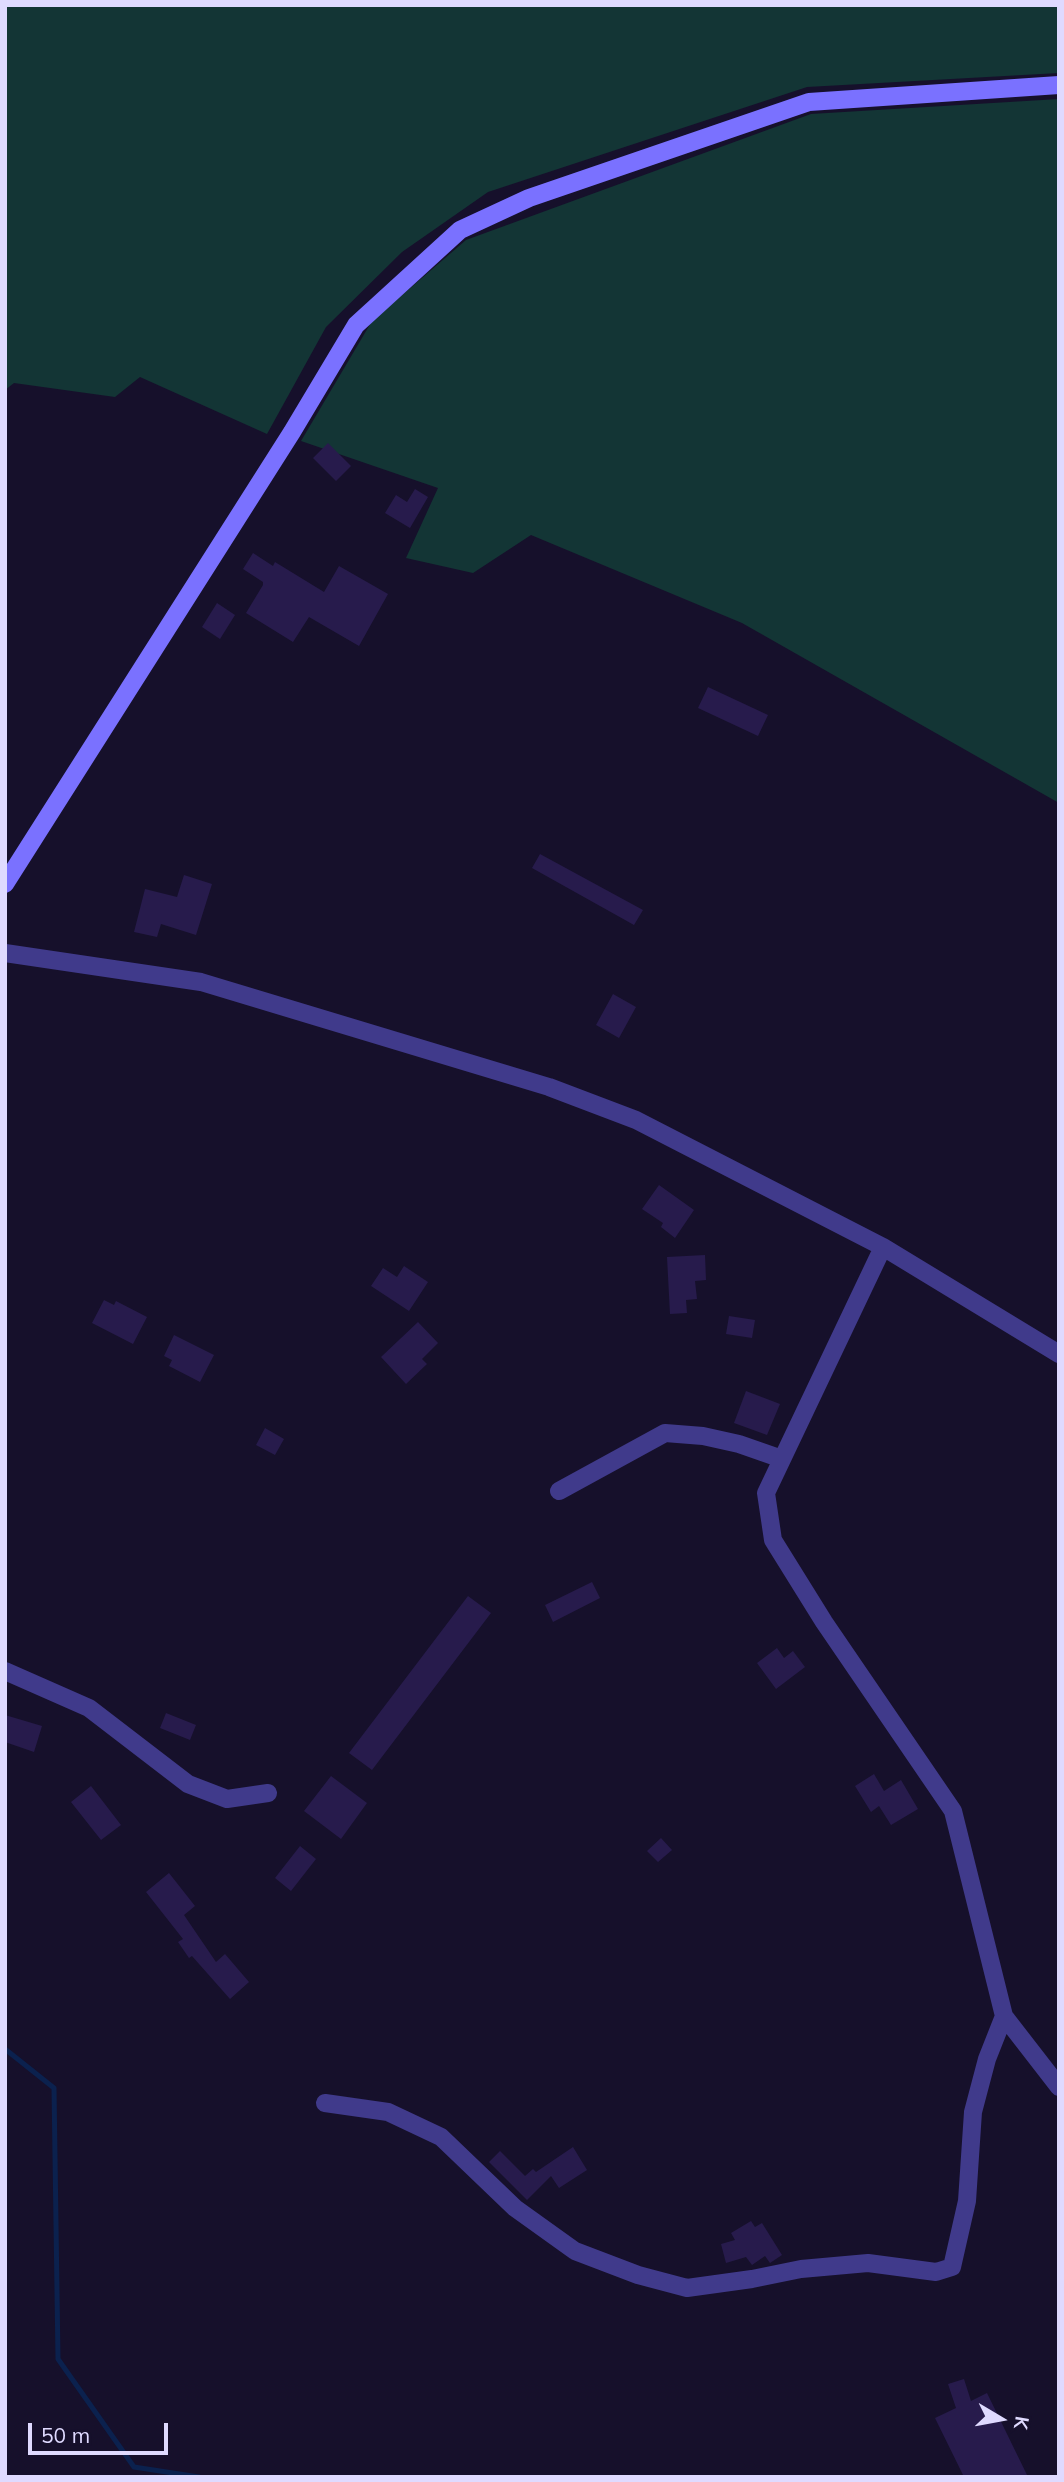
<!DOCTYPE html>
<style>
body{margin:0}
#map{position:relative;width:1064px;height:2482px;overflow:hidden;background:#16102b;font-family:Mulish,sans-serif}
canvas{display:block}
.frame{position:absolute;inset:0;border:7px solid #dfdaff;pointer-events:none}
.north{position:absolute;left:966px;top:2384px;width:70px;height:70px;-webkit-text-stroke:5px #16102b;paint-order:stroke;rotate:100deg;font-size:19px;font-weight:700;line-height:28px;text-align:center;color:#dfdaff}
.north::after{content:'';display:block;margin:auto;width:24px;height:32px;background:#dfdaff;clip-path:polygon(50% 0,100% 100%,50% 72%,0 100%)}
.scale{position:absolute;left:28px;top:2423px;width:140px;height:32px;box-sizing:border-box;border:4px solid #dfdaff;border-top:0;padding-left:9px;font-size:21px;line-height:24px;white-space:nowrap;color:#dfdaff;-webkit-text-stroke:5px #16102b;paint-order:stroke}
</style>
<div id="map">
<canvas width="1064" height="2482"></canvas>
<div class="frame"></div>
<div class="north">K</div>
<div class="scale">50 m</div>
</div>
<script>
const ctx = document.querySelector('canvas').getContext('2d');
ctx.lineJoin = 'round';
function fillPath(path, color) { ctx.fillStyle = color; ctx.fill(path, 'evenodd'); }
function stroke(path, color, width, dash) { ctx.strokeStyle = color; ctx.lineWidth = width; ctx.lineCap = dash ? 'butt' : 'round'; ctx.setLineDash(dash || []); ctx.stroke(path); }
fillPath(new Path2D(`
 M5,5H1059V73L807,87L488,192L402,252L326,327L267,434L140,377L115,397L14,383L5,390Z
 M1059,99V803L742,623L531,535L473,573L406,558L438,488L301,441L372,321L466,240L811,114Z`), '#133535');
stroke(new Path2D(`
 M5,2049L54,2088L58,2359L134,2467L199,2477`), '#0b214e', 5);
fillPath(new Path2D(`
 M328,443L351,466L336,481L313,458Z
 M415,489L428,497L410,528L385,513L396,495L407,502Z
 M253,553L273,566L275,562L324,592L339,566L388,594L359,646L309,617L293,642L246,613L263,585V582L243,569Z
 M217,603L235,615L220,639L202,627Z
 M708,687L768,715L758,736L698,708Z
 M540,854L643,910L634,925L532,868Z
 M184,875L212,884L196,935L161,924L157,937L134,932L145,889L177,897Z
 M613,994L636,1007L619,1038L596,1025Z
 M659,1185L694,1210L675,1238L661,1227L663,1223L642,1209Z
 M705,1255L706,1280L695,1281L697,1299L686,1300L687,1313L670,1314L667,1257Z
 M404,1266L428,1282L409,1311L371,1286L383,1268L397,1277Z
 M104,1300L114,1305L116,1301L147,1317L133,1344L92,1323Z
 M729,1316L755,1320L752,1338L726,1334Z
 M418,1322L438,1343L422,1359L427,1364L406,1384L381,1357Z
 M174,1335L214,1355L200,1382L169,1366L172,1360L164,1356Z
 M746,1391L780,1404L767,1435L734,1423Z
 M265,1428L284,1439L275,1455L256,1445Z
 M592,1582L600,1598L553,1622L545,1605Z
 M468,1596L491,1613L372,1770L349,1753Z
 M777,1648L784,1658L793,1651L805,1667L776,1689L757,1663Z
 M166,1713L196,1725L190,1740L160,1728Z
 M5,1715L42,1726L34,1752L5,1742Z
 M874,1774L884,1791L901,1780L918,1809L891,1825L879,1806L871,1812L855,1786Z
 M331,1776L367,1803L341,1839L304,1811Z
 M91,1786L121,1825L101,1840L71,1802Z
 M661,1838L672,1850L658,1862L647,1851Z
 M300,1846L316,1859L291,1891L275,1878Z
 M169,1873L195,1906L184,1915L216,1962L225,1954L249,1982L230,1999L192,1956L189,1958L178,1942L183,1939L146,1892Z
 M573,2147L587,2170L559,2188L551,2176L527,2200L489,2162L500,2151L525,2176L533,2169L536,2172Z
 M751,2221L755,2227L762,2223L782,2255L770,2263L765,2256L752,2265L746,2257L726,2263L721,2244L735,2240L731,2233Z
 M964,2379L971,2401L987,2393L1028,2477H964L935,2418L956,2408L948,2384Z`), '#271b4c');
stroke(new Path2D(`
 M5,953L201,982L549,1087L636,1120L883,1247L1059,1354
 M883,1247L766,1493L773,1540L824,1622L953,1811L1004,2016L1059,2087
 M559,1491L665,1433L703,1436L739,1444L782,1459
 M5,1671L89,1708L188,1784L227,1799L268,1793
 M325,2103L388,2112L441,2137L515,2208L575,2251L638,2275L687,2288L752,2279L801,2269L868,2263L936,2272L952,2267L967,2201L973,2112L987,2059L1004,2016`), '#403a8b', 18);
stroke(new Path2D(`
 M5,884L292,432L356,325L460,230L529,198L809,102L1059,85`), '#7a71ff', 18);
</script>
